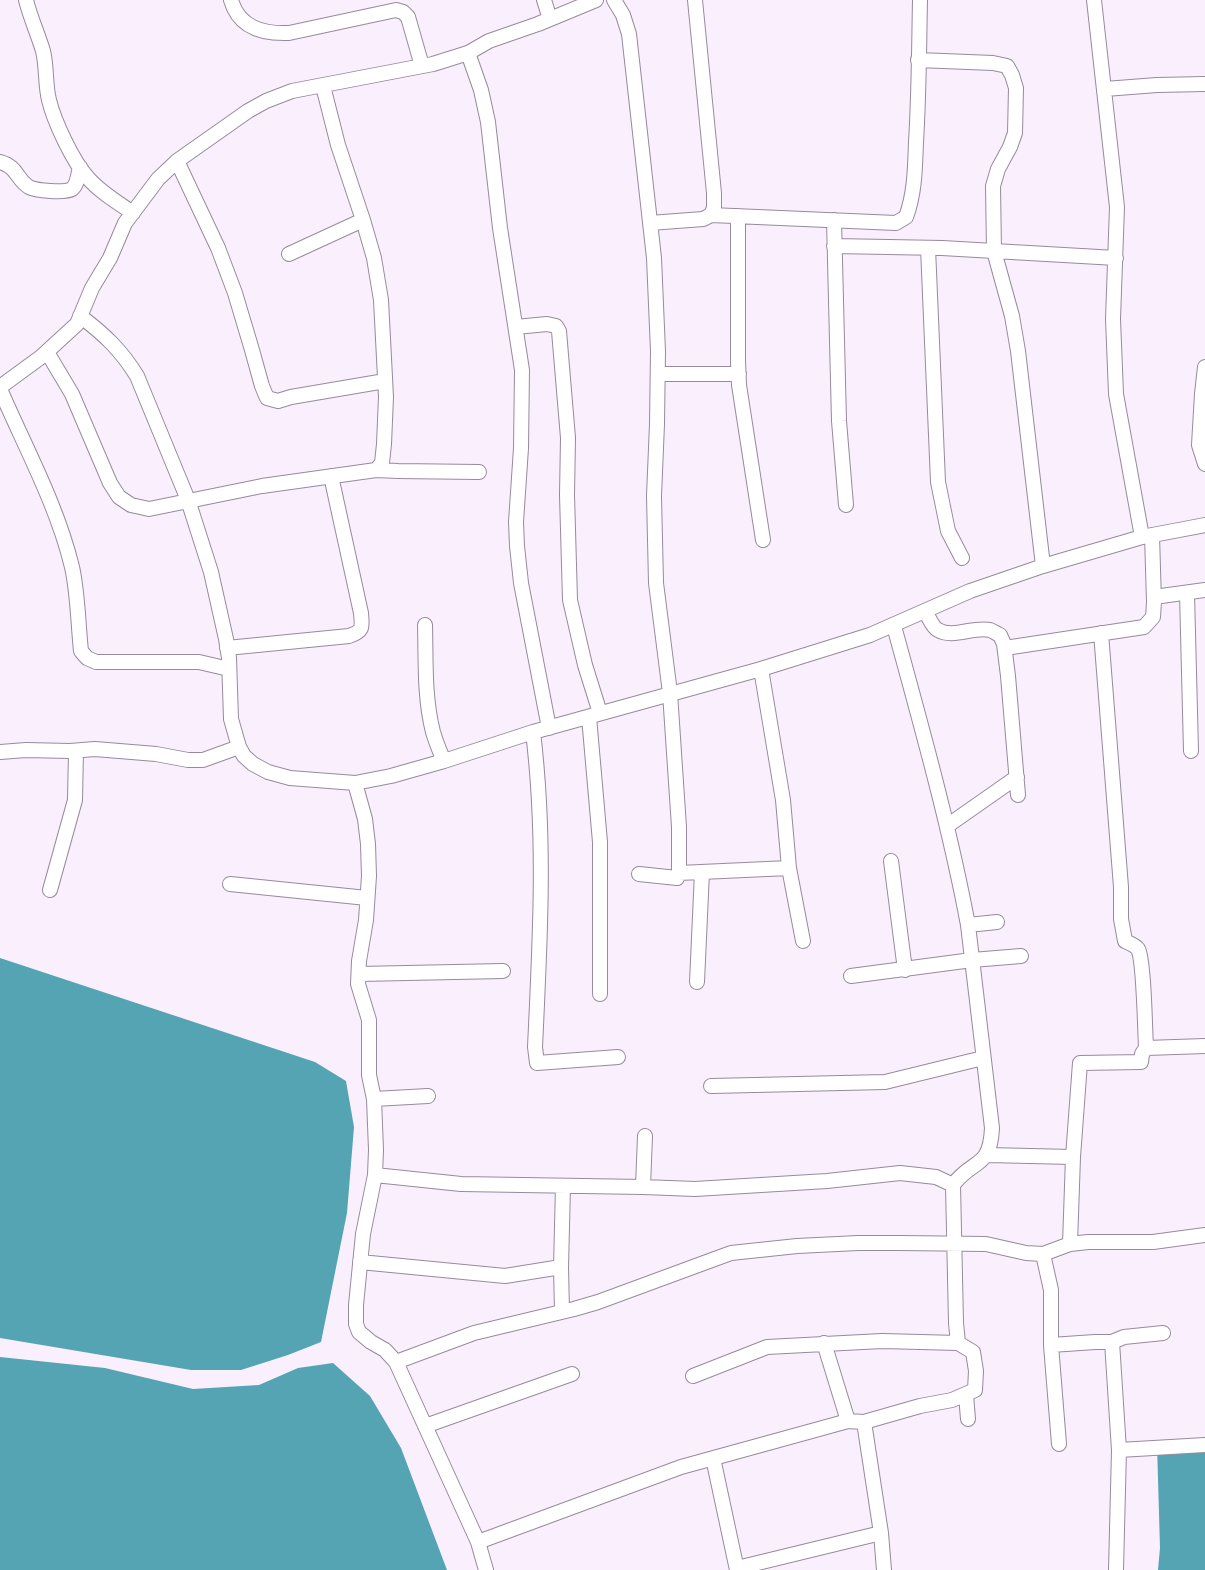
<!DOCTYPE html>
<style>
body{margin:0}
canvas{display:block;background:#f9effd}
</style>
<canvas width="1205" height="1570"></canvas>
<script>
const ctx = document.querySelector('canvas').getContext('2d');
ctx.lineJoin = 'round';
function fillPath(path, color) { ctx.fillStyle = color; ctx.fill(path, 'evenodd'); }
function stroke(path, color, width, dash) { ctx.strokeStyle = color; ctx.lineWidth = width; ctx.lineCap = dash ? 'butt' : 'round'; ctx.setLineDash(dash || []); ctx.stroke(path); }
fillPath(new Path2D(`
 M0,958L315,1062L346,1081L354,1127L347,1213L321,1342L288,1355L241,1370H191L0,1338Z
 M0,1357L105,1368L193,1389L259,1385L298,1368L333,1363L370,1396L401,1448L447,1570H0Z
 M1157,1444H1205V1570H1158L1160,1548Z`), '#55a4b4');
const street = new Path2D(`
 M26,0C30,17 38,34 43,51C47,67 45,84 49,100C54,121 73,162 88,178C100,192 117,202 133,213
 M231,0C239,28 263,34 289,33L396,10L403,12L408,17L422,66
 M544,0L550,19
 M614,0L623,15L629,34L654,258L658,351L657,424L654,496L656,583L670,693L679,827V873L677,878L639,874
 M1094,0L1117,207L1113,319L1116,394L1142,537
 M468,53L481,90L488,122L500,228L522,370L521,448L516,522L517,546L521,583L549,728
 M918,60L993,63L1007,66L1012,75L1016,88L1015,133L1010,147L998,169L993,186L994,251L1012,316L1018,351L1043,566
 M1105,89L1157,85L1205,84
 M177,161L218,248L235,293L252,350L262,386L267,398L278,401L291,397L385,381
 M0,162C18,167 16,179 29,187C36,191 65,193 72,189C78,184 78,174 80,167
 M711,215L896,223L906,217C915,193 915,167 916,142C919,95 919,47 920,0
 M738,216V361L739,385L763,540
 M834,220L839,421L846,505
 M650,223L703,219L711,215L714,208V193L695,0
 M834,246L942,248L1116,258
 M928,248L938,482L948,531L962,558
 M289,254L363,220
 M80,316C104,334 121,350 137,376L188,500L211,572L226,639L229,658L231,719L239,747L244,756L253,764L268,772L290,778L355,783L391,776L444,761L533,732L761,669L870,635L970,591L1043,566L1142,537L1205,525
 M516,327L547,324L556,326L559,331L568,438L567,495L570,600L585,665L600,713
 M47,352L72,394L110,483L119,497L131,505L149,509L262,486L376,470L382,463L384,444L386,397L381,300L374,258L363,220L338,145L323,86
 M1205,367L1202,394L1205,399
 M658,374H739
 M0,387L41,357L77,324L92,288L110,258L125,223L158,179L177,161L248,111L266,101L292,91L433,64L468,53L489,41L538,24L596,0
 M0,389C25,447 57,505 72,567C78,594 78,623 81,651L87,658L96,662H199L229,669
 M1202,394L1199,445L1205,464
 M376,470L398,471L479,472
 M1187,593L1191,751
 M1154,597L1205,590
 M925,611C929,617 932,627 938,630C953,639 974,626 990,630C993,631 997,634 1000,635L1004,644L1008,676L1018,795
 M425,625C426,660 424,697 433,732C436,742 440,752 444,761
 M1101,633L1121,887V919L1125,941C1129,943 1135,945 1138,949C1144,960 1145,1031 1146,1048
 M227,648L349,636C364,631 362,627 361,613L331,476
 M1005,648L1144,627L1153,617L1154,602L1152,535
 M761,669L783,800L789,868L803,941
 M589,717L600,842V994
 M533,732C546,839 540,940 535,1047L537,1063L618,1057
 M0,752L26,750L70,751L95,749L156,754L188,760H203L239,747
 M355,783L365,819L368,844L369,876L366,920L359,961L358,984L369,1020V1075L374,1099L376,1150L375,1175L363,1234L356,1305V1324L359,1332L371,1342L385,1350L396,1362L478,1542L486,1570
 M947,826L1017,777
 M891,861L905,970
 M679,873L789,868
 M230,884L367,898
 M50,890L75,800L76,751
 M968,925L997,922
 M359,974L503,971
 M851,976L972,960L1021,956
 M697,982L702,872
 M711,1086L885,1082L983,1058
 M374,1099L428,1096
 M987,1155L1073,1157
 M375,1175L461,1184L643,1187L695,1189L827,1181L900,1173L936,1177L953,1185
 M643,1187L645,1136
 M1070,1244L1073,1157L1080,1063L1141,1062L1142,1054L1146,1048L1205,1046
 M1043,1254L1051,1290V1345L1059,1444
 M360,1262L505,1276L561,1267
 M562,1312L561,1267L563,1186
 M1112,1342L1124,1337L1163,1333
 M824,1343L848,1421
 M1051,1345L1095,1342H1112L1119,1450L1116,1570
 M396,1362L474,1333L574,1309L598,1302L731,1253L797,1246L858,1243H899L986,1244L1026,1253L1043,1254L1070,1244L1088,1242H1153L1205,1235
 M693,1376L767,1347L882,1341L958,1343
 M966,1395L968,1419
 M864,1422L881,1533L884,1570
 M425,1426L572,1374
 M1119,1450L1205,1445
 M713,1458L737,1570
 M478,1542L681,1467L848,1421L864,1422L920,1406L952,1400L975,1390L976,1371L973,1352L958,1343L956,1323L953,1185C973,1158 990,1170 992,1128L968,925C949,824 921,725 894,626
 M737,1568L881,1533`);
stroke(street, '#968b9b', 16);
stroke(street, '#fff', 14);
</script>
